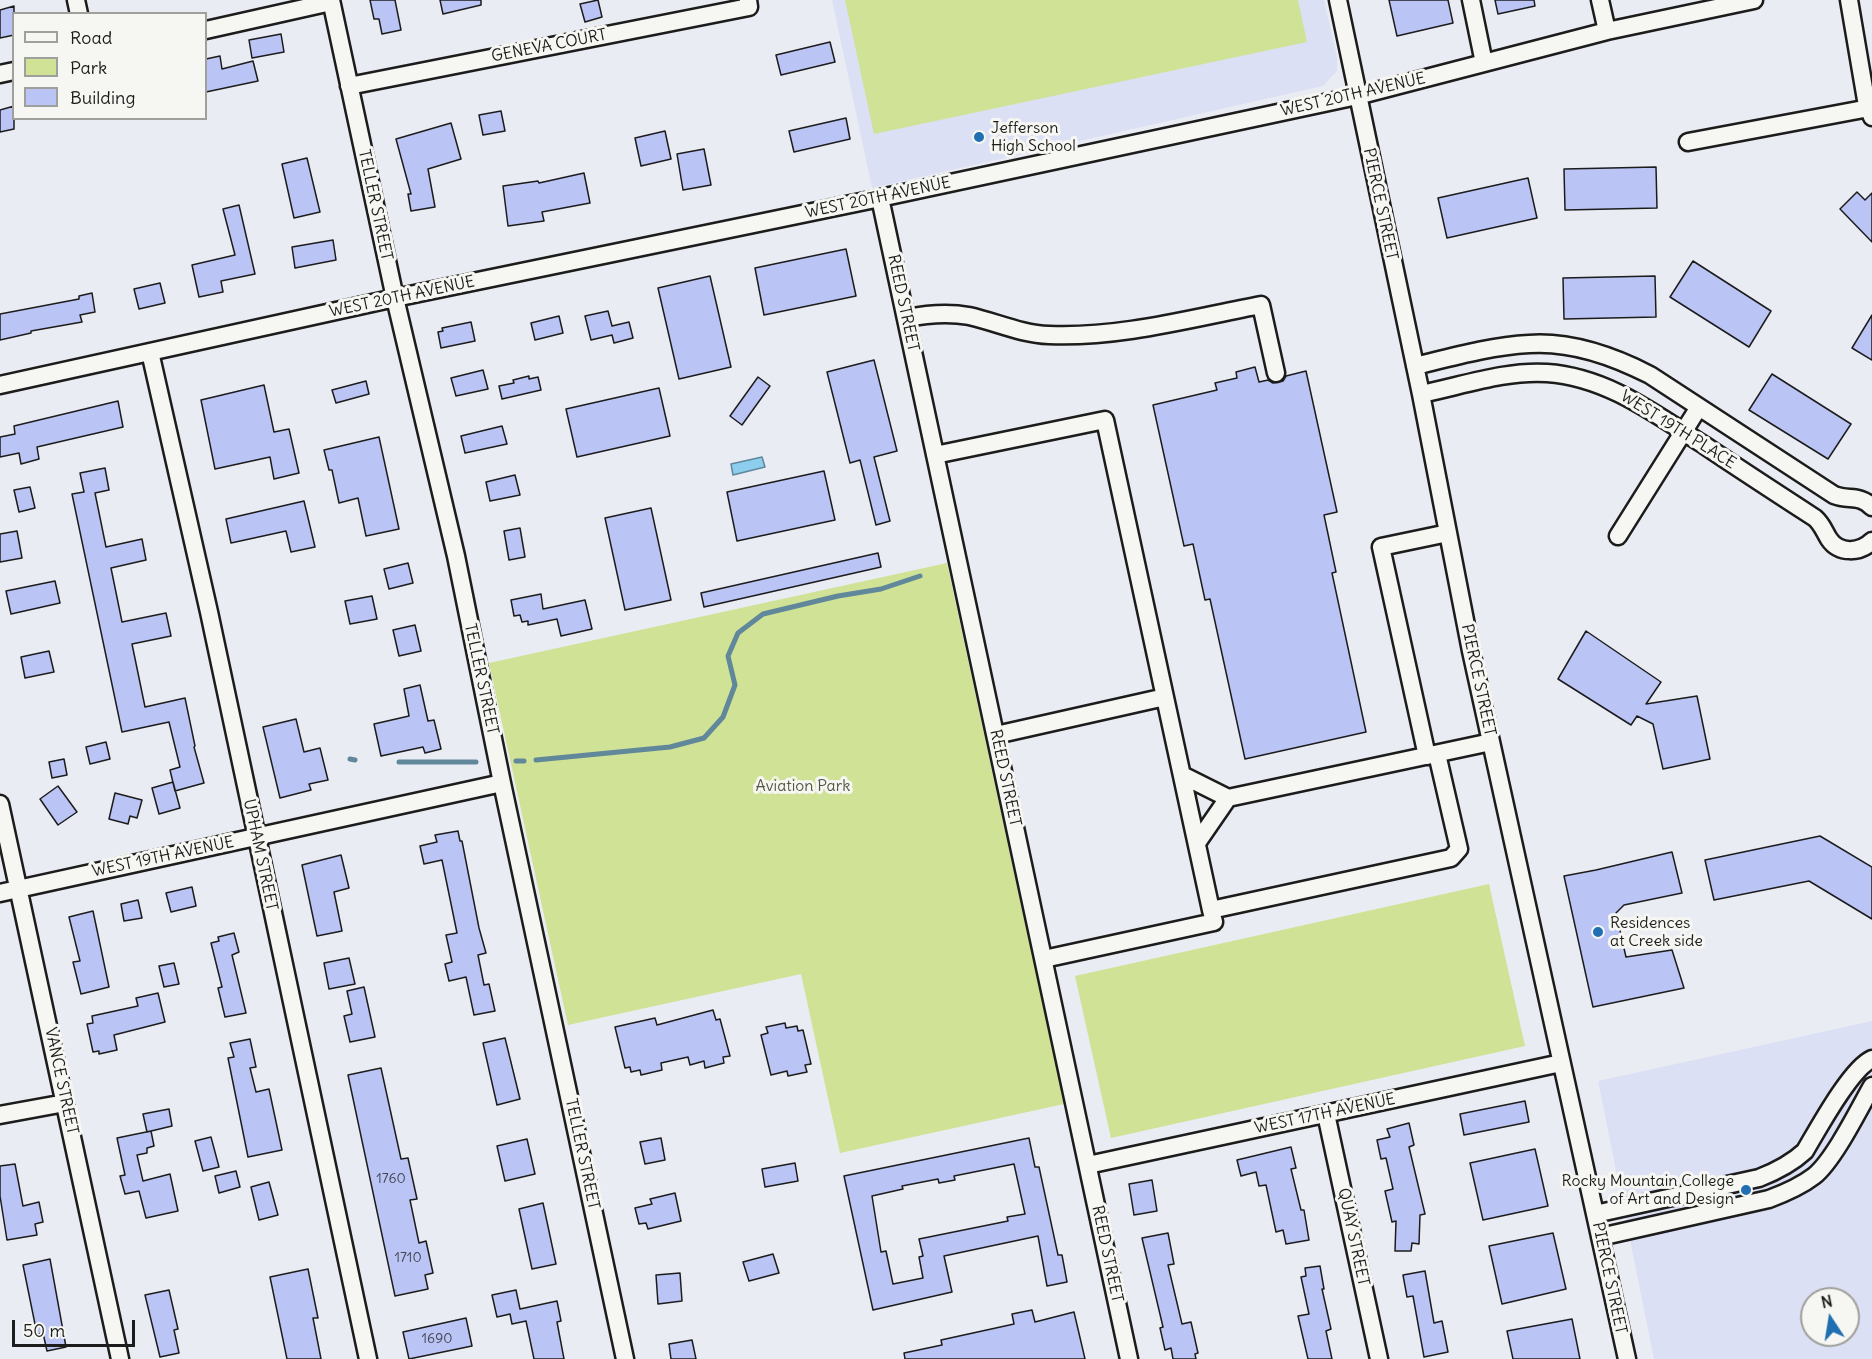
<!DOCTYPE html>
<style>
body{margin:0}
#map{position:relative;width:1872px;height:1359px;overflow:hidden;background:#eaecf3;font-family:Delius,sans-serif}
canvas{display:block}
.legend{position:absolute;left:12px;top:12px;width:195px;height:108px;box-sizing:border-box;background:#f6f6f2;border:2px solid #9f9f9c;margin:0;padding:8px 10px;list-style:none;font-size:18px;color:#1c1c1c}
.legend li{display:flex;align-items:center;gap:12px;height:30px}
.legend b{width:30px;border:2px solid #9f9f9c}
.north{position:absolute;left:1800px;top:1287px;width:60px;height:60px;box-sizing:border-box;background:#f6f6f2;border:2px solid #9f9f9c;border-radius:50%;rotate:348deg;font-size:16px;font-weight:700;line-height:24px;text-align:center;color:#1c1c1c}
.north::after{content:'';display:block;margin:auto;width:21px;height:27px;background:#1f6fb2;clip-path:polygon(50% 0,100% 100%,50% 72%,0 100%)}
.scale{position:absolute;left:12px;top:1320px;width:123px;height:27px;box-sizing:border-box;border:3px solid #1c1c1c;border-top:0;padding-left:8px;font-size:18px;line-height:21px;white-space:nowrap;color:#1c1c1c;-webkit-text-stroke:4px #f6f6f2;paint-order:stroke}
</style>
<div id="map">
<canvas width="1872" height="1359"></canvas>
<ul class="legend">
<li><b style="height:8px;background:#f6f6f2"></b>Road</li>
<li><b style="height:16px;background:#cfe296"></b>Park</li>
<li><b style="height:16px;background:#bac4f5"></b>Building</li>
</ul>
<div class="north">N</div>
<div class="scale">50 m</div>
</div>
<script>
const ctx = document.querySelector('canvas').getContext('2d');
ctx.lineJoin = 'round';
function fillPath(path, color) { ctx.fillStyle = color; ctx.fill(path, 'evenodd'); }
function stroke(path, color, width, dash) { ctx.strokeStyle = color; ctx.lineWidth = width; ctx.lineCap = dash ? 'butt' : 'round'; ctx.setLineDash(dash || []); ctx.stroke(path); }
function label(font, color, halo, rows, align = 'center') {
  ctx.font = font + ' Delius,sans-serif'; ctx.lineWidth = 6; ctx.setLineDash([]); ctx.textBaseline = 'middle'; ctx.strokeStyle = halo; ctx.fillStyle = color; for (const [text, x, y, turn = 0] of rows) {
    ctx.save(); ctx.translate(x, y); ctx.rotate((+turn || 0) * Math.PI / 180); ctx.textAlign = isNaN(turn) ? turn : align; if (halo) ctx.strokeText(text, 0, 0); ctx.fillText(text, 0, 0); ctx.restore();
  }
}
fillPath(new Path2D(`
 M832,0H1324L1337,56V71L1323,86L872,188Z
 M1872,1021V1359H1654L1598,1081ZM1812,1299H1848V1335H1812Z`), '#dce0f4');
fillPath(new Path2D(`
 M845,0H1298L1307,42L874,134Z
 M947,563L1064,1104L840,1153L801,974L568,1025L489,663Z
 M1489,884L1525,1046L1111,1138L1075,976Z`), '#cfe296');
const water = new Path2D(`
 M762,457L765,467L733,475L731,464Z`);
fillPath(water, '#8dceee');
stroke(water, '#60879a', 1.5);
stroke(new Path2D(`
 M350,759L355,760
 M536,760L670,747L704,738L723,717L735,685L728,656L738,633L763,614L838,596L881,589L920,576
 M516,761H524
 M399,762H476`), '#60879a', 5);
const building = new Path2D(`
 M370,0H395L401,30L382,34L379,19H374Z
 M440,0H481V5L443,14Z
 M598,0L602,17L585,22L580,4Z
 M1389,0H1448L1453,23L1397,36Z
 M1495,0H1534L1535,6L1498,14Z
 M14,6V35L0,38V10Z
 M281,34L284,52L252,58L249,40Z
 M830,42L835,62L781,75L776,55Z
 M220,56L222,69L253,61L258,81L206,92V59Z
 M14,106V129L0,132V110Z
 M501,111L505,131L483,135L479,115Z
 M846,118L850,139L794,152L789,131Z
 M451,123L461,159L428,169L435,207L411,211L408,194H411L396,139Z
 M665,131L671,159L641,166L635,138Z
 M704,149L711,185L683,190L677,154Z
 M307,158L320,212L294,218L282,164Z
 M1656,167L1657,208L1565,210L1564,169Z
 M584,173L590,203L542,212L544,221L508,226L503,186L538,181L539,183Z
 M1528,178L1537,218L1447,238L1438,198Z
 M1857,192L1865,200L1872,193V242L1840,209Z
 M239,205L255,274L221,281L223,292L199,297L192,265L235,255L223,209Z
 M333,240L336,260L295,268L292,247Z
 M846,249L856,296L764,315L755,268Z
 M1693,261L1771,311L1749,347L1670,297Z
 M710,276L731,367L679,379L658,288Z
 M1655,276L1656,317L1564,319L1563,278Z
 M160,283L165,303L139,309L134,289Z
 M92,293L95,312L80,315L82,322L31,331V333L0,340V314L79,299V296Z
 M608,311L612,326L629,322L633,338L614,343L612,335L591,340L585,316Z
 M1872,315V360L1852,348Z
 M559,316L563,333L535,340L531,323Z
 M471,322L475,341L441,348L438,332L443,331L442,328Z
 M874,360L897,451L874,457L890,521L876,525L860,460L850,463L827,372Z
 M1255,367L1259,382L1268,380L1273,383L1283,381L1286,376L1306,371L1337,512L1324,515L1336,572L1332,573L1366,732L1245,759L1210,599L1205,600L1193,544L1184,546L1153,405L1217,390L1215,383L1237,378L1236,372Z
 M483,370L488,389L456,396L451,378Z
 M1772,374L1851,424L1828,459L1749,410Z
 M529,376V379L538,377L541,390L502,399L499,386L514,383L513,380Z
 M758,377L770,386L742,425L730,416Z
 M366,381L369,394L336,403L332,390Z
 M264,385L274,432L289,429L299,473L274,479L270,457L215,469L201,400Z
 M659,388L670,436L577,457L566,409Z
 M118,401L123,427L37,447L39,459L21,464L19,453L0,457V437L15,434L14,426Z
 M502,426L507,444L465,453L461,436Z
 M379,437L399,529L366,536L358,498L339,503L332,470H329L324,450Z
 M105,468L109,490L95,493L106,547L142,539L146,560L111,568L122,622L166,613L171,636L132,644L145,707L185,698L195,746L194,747L204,783L175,791L170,770L180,767L169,722L122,732L72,494L84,492L80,473Z
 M824,471L835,520L737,541L727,492Z
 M515,475L520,495L490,501L486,482Z
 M30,487L35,508L19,512L14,490Z
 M304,501L315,547L291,552L286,531L231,543L226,519Z
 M651,508L671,600L625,610L605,518Z
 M520,528L525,557L509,560L504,531Z
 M17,531L22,558L0,562V534Z
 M878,553L881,567L704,607L701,593Z
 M408,563L413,583L389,589L384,569Z
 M55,581L60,603L11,614L6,591Z
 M541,594L543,609L585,600L592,629L561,636L557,619L528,625V621L522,622L520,615L514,616L511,600Z
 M372,596L377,619L350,624L345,601Z
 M415,625L421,651L399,656L393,630Z
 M1586,631L1661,682L1646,704L1697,696L1710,759L1663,769L1653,724L1637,716L1631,725L1558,679Z
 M49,651L54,672L25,678L21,657Z
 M420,685L428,721L434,720L441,749L425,753L423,747L381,756L374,724L409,716L404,689Z
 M296,719L304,752L320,748L328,780L309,784L311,790L280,798L263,727Z
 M106,742L110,759L90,764L86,747Z
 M64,759L67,775L52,778L49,762Z
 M173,782L180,808L159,814L152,788Z
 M58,786L77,812L58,825L40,799Z
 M115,793L142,800L137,818L130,816L128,824L109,819Z
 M458,831L460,841H462L479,928L486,953L478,955L484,985L489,984L495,1011L474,1015L466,977L449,981L445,964L452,962L446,935L457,933L442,860L424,864L420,846L437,842L435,835Z
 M1820,836L1872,867V919L1809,881L1714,900L1705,860Z
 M1672,852L1682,893L1624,905L1616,913L1626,957L1672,950L1684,988L1593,1007L1564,876L1596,870Z
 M341,855L349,888L334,892L342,931L317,936L302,865Z
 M192,887L196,906L171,912L166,893Z
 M138,900L142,918L124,921L121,904Z
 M93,911L109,987L81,994L73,962L80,961L69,917Z
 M234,933L239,952L232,955L246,1013L225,1017L218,988L222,987L211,943L219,941L218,937Z
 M349,958L355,984L329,989L324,963Z
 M174,963L179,984L164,987L159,966Z
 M364,987L375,1037L350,1042L344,1016L352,1014L347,991Z
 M158,993L165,1022L114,1035L117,1050L99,1054V1051L93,1052L87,1024L93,1023L92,1016L138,1006L136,998Z
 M713,1010L716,1020L720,1019L730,1056L723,1057L724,1063L705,1068L704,1061L690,1065L688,1057L661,1063L662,1070L641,1075L640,1070L631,1072L630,1067L625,1068L615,1027L655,1018L657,1025Z
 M785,1023L786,1028L797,1026L798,1031L803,1030L811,1064L805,1065L807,1072L788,1076L787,1071L771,1075L761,1035L768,1033L766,1027Z
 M505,1038L520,1099L497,1105L483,1043Z
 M250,1039L256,1067L250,1068L256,1092L269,1089L282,1150L248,1157L228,1058L234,1057L230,1043Z
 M381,1068L401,1159L408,1158L417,1199L410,1200L419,1243L426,1241L433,1273L425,1275L428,1289L395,1296L348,1075Z
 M1525,1101L1529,1122L1464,1135L1460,1114Z
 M169,1109L172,1126L147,1132L143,1114Z
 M1409,1123L1414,1145L1409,1147L1425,1214L1420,1215L1419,1244L1412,1243L1411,1251H1395L1396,1221L1392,1222L1385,1191L1393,1189L1386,1158L1381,1159L1377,1140L1390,1137L1387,1129Z
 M151,1131L154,1146L147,1148V1153L137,1155L143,1181L170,1174L178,1211L146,1218L139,1191L125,1194L120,1176L125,1175L117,1138Z
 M211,1137L219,1167L203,1171L195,1141Z
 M661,1138L665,1160L645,1164L640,1142Z
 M1029,1138L1035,1167H1039L1058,1255H1062L1067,1282L1047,1286L1038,1236L944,1256L952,1292L873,1310L844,1176ZM1014,1164L1025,1214L1007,1217L1008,1221L919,1239L923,1256L919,1257L923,1278L893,1284L886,1251L881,1252L872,1196L903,1189L902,1186L938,1179L939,1183L955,1180L954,1176Z
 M527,1139L535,1174L505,1181L497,1146Z
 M1291,1147L1296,1168L1291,1169L1301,1210H1304L1309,1240L1286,1244L1283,1230L1276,1232L1266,1185L1259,1186L1256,1172L1241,1176L1237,1160Z
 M1535,1149L1548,1206L1483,1220L1470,1163Z
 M795,1163L798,1181L765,1187L762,1169Z
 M15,1164L23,1206L39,1202L43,1222L35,1224L37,1235L7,1240L0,1196V1166Z
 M236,1171L240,1187L219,1193L215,1176Z
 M1152,1180L1157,1211L1134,1215L1129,1184Z
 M269,1182L278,1215L259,1220L251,1187Z
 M675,1193L681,1221L648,1229L646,1223L639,1224L635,1208L652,1204L650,1199Z
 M543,1203L556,1264L532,1269L519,1209Z
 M1168,1233L1174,1264L1168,1265L1182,1324L1191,1322L1198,1353L1195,1354L1196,1359H1173L1171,1348L1165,1350L1160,1328L1163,1327L1142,1238Z
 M1553,1233L1566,1289L1502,1304L1489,1246Z
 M773,1254L779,1273L749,1281L743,1262Z
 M50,1259L66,1347L47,1351L43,1333L37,1334L23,1265Z
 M1320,1266L1324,1289H1322L1331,1329L1326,1331L1332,1359H1308L1298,1316L1309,1314L1301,1277L1306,1276L1305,1268Z
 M308,1269L318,1318H313L321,1359H287L270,1277Z
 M1425,1271L1434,1323L1442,1321L1448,1352L1424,1357L1413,1296L1407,1297L1403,1275Z
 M680,1273L682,1301L658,1304L656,1275Z
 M169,1290L178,1329L174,1330L179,1353L160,1357L145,1295Z
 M516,1290L520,1309L557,1301L561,1321L557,1322L564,1359H534L526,1321L512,1324L510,1314L497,1317L492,1295Z
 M1032,1310L1035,1322L1074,1312L1085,1359H905L904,1353L942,1345L941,1340L1014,1324L1012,1314Z
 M466,1318L472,1346L409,1359L403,1332Z
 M1572,1319L1580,1359H1513L1507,1331Z
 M692,1340L696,1359H671L669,1344Z`);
fillPath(building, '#bac4f5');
stroke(building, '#1c1c1c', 1.5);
const minor = new Path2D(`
 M76,0L79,14
 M331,0L395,298L456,556L502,783L625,1359
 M1338,0L1421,394L1471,651L1627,1359
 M1471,0L1484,63
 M1600,0L1607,31
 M1849,0L1866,100L1872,117
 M206,30L331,2
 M0,74L14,71
 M349,86L749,7L748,0
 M1688,142L1869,108
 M880,198L1129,1359
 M906,318C927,314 948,312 969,316C996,322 1021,334 1049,335C1120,338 1192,318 1261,305L1276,373
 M150,352L209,612L368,1359
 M1415,366C1452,357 1491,346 1529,344C1571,341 1613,356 1650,375L1834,495C1849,501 1859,494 1872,507
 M0,385L395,298L880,198L1357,96L1607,31L1754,0
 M1421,394C1461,386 1507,370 1547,373C1607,377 1655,414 1704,445C1741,470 1778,494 1815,518C1822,524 1824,531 1829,539C1839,554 1860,553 1872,541
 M935,455L1105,420L1211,910L1214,922L1044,959
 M1618,536L1699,407
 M996,735L1165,697
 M1427,756L1381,547L1448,533
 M1182,775L1228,798L1491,742
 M0,804L120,1359
 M1197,843L1228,798
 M0,893L502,783
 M1211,910L1451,858L1459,849L1437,754
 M1326,1114L1379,1359
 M0,1115L65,1103
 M1088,1165L1561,1063
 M1595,1214L1759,1178C1777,1171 1791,1164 1805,1151C1818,1129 1851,1068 1872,1059
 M1600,1237L1769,1199C1785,1193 1801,1186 1814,1176C1834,1160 1859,1109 1872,1086`);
stroke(minor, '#1c1c1c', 21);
stroke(minor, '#f6f6f2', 16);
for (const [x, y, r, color] of [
 [979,137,6,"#1f6fb2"],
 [1598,932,6,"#1f6fb2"],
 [1746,1190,6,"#1f6fb2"]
]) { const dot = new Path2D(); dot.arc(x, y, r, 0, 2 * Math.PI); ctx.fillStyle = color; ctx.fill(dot); stroke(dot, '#f6f6f2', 2); }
label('14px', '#444652', null, [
 ["1760",391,1179],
 ["1710",408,1258],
 ["1690",437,1339]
]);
label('16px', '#1c1c1c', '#f6f6f2', [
 ["GENEVA COURT",549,46,-11],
 ["WEST 20TH AVENUE",1353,95,-13],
 ["WEST 20TH AVENUE",878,198,-12],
 ["PIERCE STREET",1380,204,78],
 ["TELLER STREET",375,205,78],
 ["WEST 20TH AVENUE",402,297,-12],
 ["REED STREET",903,303,78],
 ["WEST 19TH PLACE",1678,430,32],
 ["TELLER STREET",481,679,78],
 ["PIERCE STREET",1478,680,78],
 ["REED STREET",1005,778,78],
 ["UPHAM STREET",260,855,78],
 ["WEST 19TH AVENUE",163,857,-12],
 ["VANCE STREET",61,1081,78],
 ["WEST 17TH AVENUE",1325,1114,-12],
 ["TELLER STREET",582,1154,78],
 ["QUAY STREET",1353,1237,78],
 ["REED STREET",1107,1254,78],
 ["PIERCE STREET",1609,1278,78]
]);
label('16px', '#1c1c1c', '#f6f6f2', [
 ["Jefferson",991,128],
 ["High School",991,146],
 ["Residences",1610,923],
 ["at Creek side",1610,941],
 ["Rocky Mountain College",1734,1181,"right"],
 ["of Art and Design",1734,1199,"right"]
], 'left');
label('16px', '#525741', '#f6f6f2', [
 ["Aviation Park",803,786]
]);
</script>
